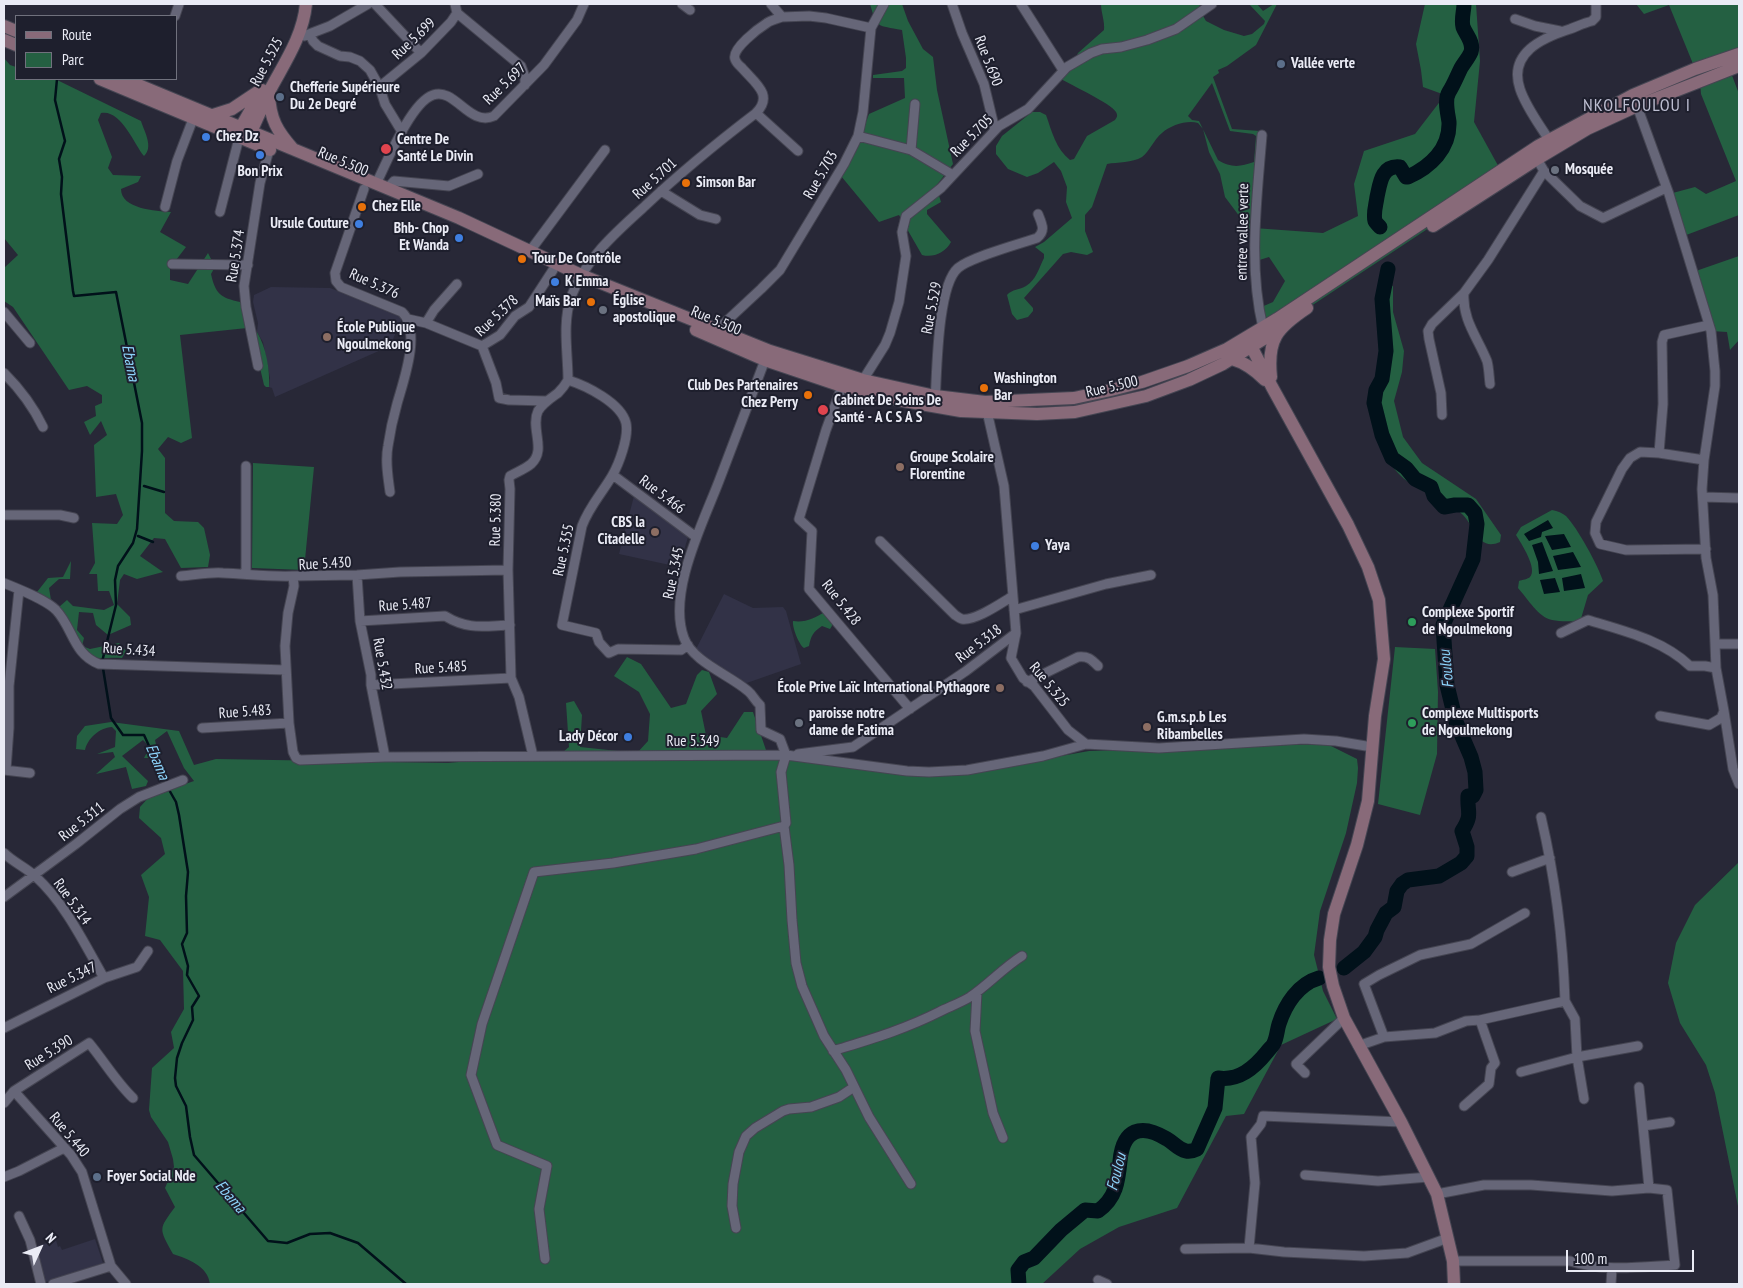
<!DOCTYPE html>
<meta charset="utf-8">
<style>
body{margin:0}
#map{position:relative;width:1743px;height:1288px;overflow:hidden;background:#282837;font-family:"PT Sans Narrow",sans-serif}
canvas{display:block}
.frame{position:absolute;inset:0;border:5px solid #eaebf5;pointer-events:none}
.legend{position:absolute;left:15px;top:15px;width:162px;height:65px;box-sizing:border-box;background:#1e1f2d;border:1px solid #70717d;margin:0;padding:6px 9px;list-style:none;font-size:15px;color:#eaebf5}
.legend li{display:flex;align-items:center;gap:10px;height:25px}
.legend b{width:25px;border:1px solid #70717d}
.north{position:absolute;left:15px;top:1223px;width:50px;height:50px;-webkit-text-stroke:4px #1e1f2d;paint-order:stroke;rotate:47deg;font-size:14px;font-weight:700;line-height:20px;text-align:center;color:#eaebf5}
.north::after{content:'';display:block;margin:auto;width:18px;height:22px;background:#eaebf5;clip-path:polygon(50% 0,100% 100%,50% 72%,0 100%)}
.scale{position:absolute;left:1566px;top:1250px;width:128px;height:22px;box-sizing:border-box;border:2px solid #eaebf5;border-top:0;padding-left:6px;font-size:15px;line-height:18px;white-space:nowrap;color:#eaebf5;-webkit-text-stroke:4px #1e1f2d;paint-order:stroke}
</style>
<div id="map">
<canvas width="1743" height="1288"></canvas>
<div class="frame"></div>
<ul class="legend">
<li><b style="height:6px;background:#886a79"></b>Route</li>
<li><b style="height:14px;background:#246042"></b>Parc</li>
</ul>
<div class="north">N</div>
<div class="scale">100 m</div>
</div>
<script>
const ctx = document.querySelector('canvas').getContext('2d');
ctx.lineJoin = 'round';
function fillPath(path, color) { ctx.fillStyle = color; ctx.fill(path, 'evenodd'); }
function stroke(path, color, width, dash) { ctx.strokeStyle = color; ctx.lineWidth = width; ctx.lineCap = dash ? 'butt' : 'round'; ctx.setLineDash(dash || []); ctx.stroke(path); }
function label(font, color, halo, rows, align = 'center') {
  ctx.font = font + ' "PT Sans Narrow",sans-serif'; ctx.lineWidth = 4; ctx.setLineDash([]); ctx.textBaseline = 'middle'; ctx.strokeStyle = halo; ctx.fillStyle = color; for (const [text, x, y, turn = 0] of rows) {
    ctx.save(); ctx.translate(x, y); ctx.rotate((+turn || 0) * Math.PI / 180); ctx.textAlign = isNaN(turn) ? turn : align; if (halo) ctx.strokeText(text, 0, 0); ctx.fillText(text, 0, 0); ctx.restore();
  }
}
fillPath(new Path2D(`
 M271,287L330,288L403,316L390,346L275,397L272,388L269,387L270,378L263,342L257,332L258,323L253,302L254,295Z
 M634,496L685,529L688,537L679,567L619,554Z
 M724,594L753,608L783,607L786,611L801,664L741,685L692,657Z
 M95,1239L103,1263L43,1283L31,1248L56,1240L58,1247L60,1246L62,1250Z`), '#323247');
fillPath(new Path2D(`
 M870,4H902L908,21L923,49L933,57L937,90L953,164L936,186L941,202L927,210V214L951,242C945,253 933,258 922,255L899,215L879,222L841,176L853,156L869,114L905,98L904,78H873V75L902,71L906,68V58L902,30C877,25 877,29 870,4Z
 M1101,4H1200L1199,9L1206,21L1224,30L1244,36L1252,34L1264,24L1265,21L1249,4H1257L1263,11L1274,4H1277L1256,45L1227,66L1218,70L1219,73L1213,77L1232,129L1260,131L1253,226L1249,229L1225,197L1220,174L1209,152L1203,129L1198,123C1187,120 1171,125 1162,133C1154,139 1150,151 1142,157C1132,163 1118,162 1107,164L1092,207L1085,215V231L1093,252L1087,255L1071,252L1063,254L1024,298L1033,308V311L1028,317L1017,320L1012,314L1007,295C1012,289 1020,290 1026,286C1036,280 1039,268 1044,258V254L1035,247L1044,242L1072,218L1066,202L1067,187L1061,171L1054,162L1038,173L1027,177L1008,169L996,154V146L1002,136L1032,112H1040L1046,115C1052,132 1056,149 1070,160L1074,159L1087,136L1115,120C1117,117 1118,116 1116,112C1112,104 1071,85 1061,79L1074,63L1078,53L1104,30C1105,21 1101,13 1101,4ZM1212,83L1230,131L1253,134L1256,136L1254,162C1240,167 1231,168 1218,160L1199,121L1192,120L1188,116Z
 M1425,4H1476L1480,61L1474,122L1506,180L1444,218L1302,312L1262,329L1259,308L1273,302L1285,281L1269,257L1253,262L1254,228L1323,233L1358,216L1354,184L1364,151L1415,134L1445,95L1423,87L1421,70L1416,44Z
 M1636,4H1739V66L1730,70L1739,94V215L1681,237L1669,194L1695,187L1706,194L1736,181L1701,94L1700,81L1669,5L1644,14Z
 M4,58L10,65L16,67V79H55L141,121C144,131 154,147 144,156C134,144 121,109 101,113L98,120L112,157L108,168L113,175L141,176L138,182L121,189C121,209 156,211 171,212L160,232L186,247L170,268V280L188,284L208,253L215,267L211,274C216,297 223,298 244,303L247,328L180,335L192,438L181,443L168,437L158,449L165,458V513L174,521L198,522L204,528L210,555L208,567L181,568L165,539L154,538L140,556L163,572L137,579L124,574L120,580L117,604L130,617L131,625L108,635L96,625L93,613L79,612L77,630L84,638L82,646L90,649L119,643L126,651L122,658C102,657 99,661 78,653L58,612L37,592L48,578L63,577L71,561L70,579H59L49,588L51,600L59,607L67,600L73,606L104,610L114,605L109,591H98L97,574H89L95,563L92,523L117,524L123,515L116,494L96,497L94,445L107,435L101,421L90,435L84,422L96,416L95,406L102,403V395L87,386L69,390L13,307L4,301V268L18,255L4,238Z
 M1739,256V340L1730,350L1727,332L1711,331L1693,272Z
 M1384,284L1393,286V312L1404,351L1402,372L1394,401L1403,437L1422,463L1476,499L1501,535L1500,542C1478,552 1475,526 1462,514C1447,500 1424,494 1407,481C1390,469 1372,437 1371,416C1371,408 1375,398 1376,390C1378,379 1379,367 1379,356C1379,335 1378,315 1377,295L1379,288Z
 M257,332C266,347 270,369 269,387H266L264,385L253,338Z
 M253,463L314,467L304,570L252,568Z
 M1552,510C1558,511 1562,513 1566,516C1577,527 1599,567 1603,581L1588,595L1580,622C1571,621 1561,622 1552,620C1538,617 1528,599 1518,588L1519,581C1522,580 1528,579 1530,577C1538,569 1521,543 1516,535L1521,527Z
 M826,611C831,617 836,621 830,629L822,626C813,632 811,636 809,646L804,648C799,645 792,627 793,621C805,623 815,618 826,611Z
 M1395,647L1435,649L1438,692L1437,754L1420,815L1378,804Z
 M627,657L641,664L671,708L686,704L697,675L702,670L709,672L717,694L701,711L706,735L727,738L744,712H753L766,750L771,756L972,772L1089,751L1321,744L1329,745L1357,759L1358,768L1357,783L1346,833L1320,911L1314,955L1323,991L1337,1019L1281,1045L1244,1114L1226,1116L1177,1208L1119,1227L1080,1249L1042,1284H210C208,1266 188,1259 173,1254C159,1228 158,1230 175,1207L165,1188L174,1167L173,1159L168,1142L151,1117L149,1110L152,1068L174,1048L171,1032L184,1009L183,971L160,940L145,936L149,897L141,875L165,854L161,838L139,818L140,807L150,796L194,781L184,768L167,731L155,740L159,758H144L150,747L143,740L122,756L148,781L146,786L132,789L126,767L96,774L115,757L113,752L97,754L115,747L116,731L112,727C99,728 88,738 85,750L76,749L77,736L85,726L111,722L179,731L194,765L216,759L448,763L563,752L569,747L566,703L574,701L582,715L580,747L637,753L648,741L650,714L639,692L614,676Z
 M1739,862V1211L1715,1093L1706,1065L1680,1023L1668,983L1676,943L1695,905Z`), '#246042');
fillPath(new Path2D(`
 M1548,520L1553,528L1542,532L1541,537L1529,541L1524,534Z
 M1564,534L1571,547L1552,550L1545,536Z
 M1542,542L1553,571L1539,574L1538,562L1532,545Z
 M1573,552L1581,567L1558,570L1553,556Z
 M1581,574L1585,588L1564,591L1562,578Z
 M1555,578L1560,592L1544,594L1540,580Z`), '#01111a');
stroke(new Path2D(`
 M57,79L55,100L65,141L59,159L62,177L61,194L73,291L74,296L116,292L142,423V451L137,529L133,543L118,566L115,580L116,605L102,662L111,718L123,735H144L166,783
 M144,486L164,492
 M138,536L153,542
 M168,788L176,802L179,815L188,872L186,896L187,933L182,944L188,966L187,975L199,996L192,1007L193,1020L182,1043L177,1058L175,1078L176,1086L186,1106L190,1137L194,1155L268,1241L287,1243L310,1234L330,1233L358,1243L406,1284`), '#01111a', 2.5);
stroke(new Path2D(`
 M1380,227C1378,225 1376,223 1375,221C1373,213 1376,205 1377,197C1380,184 1381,165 1400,167L1406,177H1408C1430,167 1450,149 1449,122C1448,114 1444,100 1449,92C1454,84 1457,76 1461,68C1464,63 1469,57 1471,52C1474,42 1466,35 1463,27C1461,19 1464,11 1464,4
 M1344,968L1364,952L1375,937L1377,930L1386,913L1394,907L1397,891L1402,884L1408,880L1439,876L1461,863L1467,856V847L1462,831C1473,814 1467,813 1468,796H1473L1476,790L1475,772L1471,757L1456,722L1447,685L1443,625L1473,559L1477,524L1475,513L1468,505H1455L1444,507L1434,496L1431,487L1415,479L1406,468L1392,458L1382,435L1374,403L1376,390L1382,379L1386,351L1382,299L1388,269
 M1019,1284L1018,1270L1024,1262L1034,1258L1061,1230L1085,1210L1098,1211C1116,1198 1118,1182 1120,1161C1123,1129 1141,1123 1167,1139C1174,1143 1178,1149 1186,1151C1190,1152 1193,1151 1197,1149L1215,1108L1218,1078C1239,1081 1254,1068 1267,1052C1269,1049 1273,1046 1274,1043C1277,1037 1277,1030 1279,1024C1285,1005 1298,984 1319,978`), '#01111a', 15);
const street = new Path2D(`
 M375,4L421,53
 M682,4L690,10
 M771,4L782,17L809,16L826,18L871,28
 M952,4L962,33L984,84L995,130
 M1021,4L1063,70
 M457,13L521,66L525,77V85
 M175,16L179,4
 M782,17C777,19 771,20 767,23C759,28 731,49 735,59C736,63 740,66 742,68C755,83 774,95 756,113L798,151
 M1515,19L1535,26L1560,31
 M310,34L313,41L318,46L340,56L350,57L360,61L370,70L380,88L385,104L402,132
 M304,36L330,26L368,4
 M380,88L383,84L421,53L451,22L457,13L455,4
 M1637,106L1669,194L1711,331L1715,371V386L1704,460L1702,489L1706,558L1713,595L1716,668L1724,711L1721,718L1709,725L1660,716
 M1262,135C1257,199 1248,265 1263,328
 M858,136L911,150L953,175
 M1549,140C1539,124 1526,107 1520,89C1508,53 1542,38 1570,29C1578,26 1584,23 1592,21L1596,17V4
 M911,150L915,104
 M1544,171L1580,206L1603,218L1666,188
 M376,184C386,164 411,102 433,95C455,87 469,127 494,116L544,65L577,20L584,4
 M364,189L335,273L336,281L341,287L402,312C422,331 403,382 397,404C393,418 390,432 388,446C385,461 388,477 390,492
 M387,189L394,181L449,186L478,174
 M661,191L700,215L716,219
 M165,207L177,161L193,119
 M220,212L239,138
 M530,251L605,150
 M172,264L248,265
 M1464,293C1462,320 1478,338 1487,361C1489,368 1489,377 1490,384
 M4,312L30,343
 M408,319L426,323L482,346
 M426,323L434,310L457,284
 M718,329L761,289L780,270L844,164L858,136L863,112L871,28L884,4
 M765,360C750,400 734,441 719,481C703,523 667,593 684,638C693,662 728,674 748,691C753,695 755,701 760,705L761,730L780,739L786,755
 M258,366L246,307L244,286L260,183L269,150
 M4,373C20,389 33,406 43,427
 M568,380C587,386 621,403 626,423C629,437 619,464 612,476C602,493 589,507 582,526L562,625L596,633L599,642L609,653L618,649L681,650L688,645
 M863,380L885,345L890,333L899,302L906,256L902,232L906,216L941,188L999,126L1028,109L1067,67L1091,53L1102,49L1121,47L1147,40L1176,29L1212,4
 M842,386L826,430L799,519L812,531L809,589L910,709
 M547,401L509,400L499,398L496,383L482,346L500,335L515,316L529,307L553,270
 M935,402C937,374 937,286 958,268C971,257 1019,244 1037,238C1046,231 1042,224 1038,214
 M986,407L1004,486L1016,633L1011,658L1023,678L1034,686L1068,730L1086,744
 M1442,415L1441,393L1429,339L1428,331L1432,324L1464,293L1488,260L1544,171L1537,159
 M1659,453L1663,404L1662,342L1664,335L1709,325
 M1704,460L1659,453L1640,452L1630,458L1622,469L1596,522L1595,533L1600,544L1626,550L1706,549
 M246,466V574
 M613,475L696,537
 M1703,497L1739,498
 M4,515H60L74,518
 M880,541L955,615C957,616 959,618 962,619C976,621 1001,603 1013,596
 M508,570L400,572L357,575L293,576L294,586L288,613L285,646L289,723L293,752L296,758L300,760L385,757L786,755L907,771L929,772L967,770L1043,756L1086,744L1159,748L1304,739L1336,741L1372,747
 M357,575L360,621L371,675V685L385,757
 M181,576C195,575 209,572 223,573C247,574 270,577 293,576
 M4,583C18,589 45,599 56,610C73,628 73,654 99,664L286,670
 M1014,610L1106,584L1151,575
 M360,621L445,616C468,630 483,626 510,625
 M1561,633L1588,620C1624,631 1663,640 1690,666H1705L1716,668
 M1715,644H1739
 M1027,682L1078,657C1088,656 1091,659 1098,666
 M371,685L511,678
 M1724,711L1733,769L1739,784
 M202,728L289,723
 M798,754L853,747L966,671L1016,633
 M786,755L781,772L786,823L784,826L789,865L792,920L796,963L802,986L824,1036L846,1070L869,1117L911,1184
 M533,756L519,697L511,678L508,570L510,489L509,480L510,476C517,472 525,469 531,464C547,450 530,428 538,411C543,403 551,398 558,393C562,389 565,385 568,380C568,353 562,324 571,297C585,259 616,232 645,206C680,173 718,142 756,113
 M4,770L30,773
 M6,770L9,728V686L19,590
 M4,853C13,862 25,867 35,876C65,903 84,943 104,978
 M1512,872L1550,858
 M4,897L76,844L120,809L139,797L183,780
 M977,992L975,1031L993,1113L1003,1138
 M1565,1001L1575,1019L1577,1057L1584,1099
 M1480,1020L1565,1001C1563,939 1555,877 1541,817
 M4,1028L104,978L137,967L148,951
 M1384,1037L1364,984L1379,975L1420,955L1471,944L1525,913
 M1358,1046L1384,1037L1435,1033L1466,1021L1480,1020L1495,1063L1491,1068L1489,1084L1464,1106
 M833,1051C871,1039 903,1030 939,1012C949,1007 960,1003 970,997C988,985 1003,968 1022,956
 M1521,1072L1577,1057L1638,1046
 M1305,1073L1296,1064L1344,1018
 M1639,1087L1643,1126
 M14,1091L71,1155L82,1172L111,1266L126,1284
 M4,1103L14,1091L89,1043C104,1061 117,1083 133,1098
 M1305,1175L1378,1181L1429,1177
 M4,1177L19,1171L64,1148
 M1649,1188L1643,1126L1670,1122
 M1437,1194L1484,1185H1531L1612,1191L1649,1188L1667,1190L1675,1265C1640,1267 1604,1272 1570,1261H1453
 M19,1216L30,1240L41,1284
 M736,1228L732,1206L733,1184L739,1152L746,1136L755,1128L783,1111L789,1109L811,1107L839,1097L854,1087
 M1249,1248L1255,1183L1251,1137L1261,1124L1263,1116L1401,1122
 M1185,1249L1249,1248L1284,1252L1364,1256L1407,1253L1448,1238
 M545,1259L539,1209L547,1166L497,1145L471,1075L482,1024L534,872L613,863L696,849L784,826
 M1098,1280L1107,1284
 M53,1284L111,1266
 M1611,1284L1612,1268`);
const secondary = new Path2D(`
 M4,26L16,31
 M4,40L16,45
 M100,79L270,150
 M124,79L459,218L581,275L770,351L863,380L935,396L985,402L1074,398L1111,390L1142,382L1188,366L1227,349L1277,319L1538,146L1633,95L1695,69L1739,54
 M269,94C270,119 277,131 293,149
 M210,116L232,109L259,91
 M237,134L262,90
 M247,140C255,124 262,107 270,90C285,62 303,36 306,4
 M1433,226L1537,159L1587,129L1637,106L1739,66
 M696,330L765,360L842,386L898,400L961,411L1037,414L1075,412L1146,396L1189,380L1223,364L1280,329
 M1248,340L1272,387L1348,525L1368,567L1379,600L1384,659L1375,716L1368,801L1357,845L1334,914L1330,940L1329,967L1333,986L1344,1018L1401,1122L1437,1194L1453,1261L1454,1284
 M1232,359C1246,363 1255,370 1265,380
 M1271,377C1267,339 1277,328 1307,308`);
stroke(street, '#454552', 11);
stroke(secondary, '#454552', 14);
stroke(street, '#666678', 9);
stroke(secondary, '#886a79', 12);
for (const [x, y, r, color] of [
 [1281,64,5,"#5c6f8a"],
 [280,97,5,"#5c6f8a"],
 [206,137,5,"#3f7fe0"],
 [386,149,6,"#e0444e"],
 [260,155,5,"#3f7fe0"],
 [1555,170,5,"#6b7280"],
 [686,183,5,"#e8710a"],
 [362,207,5,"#e8710a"],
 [359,224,5,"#3f7fe0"],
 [459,238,5,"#3f7fe0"],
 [522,259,5,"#e8710a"],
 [555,282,5,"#3f7fe0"],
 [591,302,5,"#e8710a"],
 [603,310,5,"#6b7280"],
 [327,337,5,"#8d6e63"],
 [984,388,5,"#e8710a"],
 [808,395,5,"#e8710a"],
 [823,410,6,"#e0444e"],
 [900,467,5,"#8d6e63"],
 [655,532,5,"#8d6e63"],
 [1035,546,5,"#3f7fe0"],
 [1412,622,5,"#2e9e5b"],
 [1000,688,5,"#8d6e63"],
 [799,723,5,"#6b7280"],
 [1412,723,5,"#2e9e5b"],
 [1147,727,5,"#8d6e63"],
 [628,737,5,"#3f7fe0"],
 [97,1177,5,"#5c6f8a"]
]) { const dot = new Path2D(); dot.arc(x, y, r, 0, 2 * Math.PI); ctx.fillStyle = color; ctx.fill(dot); stroke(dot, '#1e1f2d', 2); }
label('15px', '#eaebf5', '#1e1f2d', [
 ["Rue 5.699",414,39,-43],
 ["Rue 5.690",988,61,69],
 ["Rue 5.525",267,62,-62],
 ["Rue 5.697",505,84,-44],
 ["Rue 5.705",972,136,-45],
 ["Rue 5.500",343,162,23],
 ["Rue 5.703",821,175,-60],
 ["Rue 5.701",655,179,-42],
 ["entree vallee verte",1243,232,-89],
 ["Rue 5.374",236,256,-81],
 ["Rue 5.376",374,284,24],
 ["Rue 5.529",932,308,-79],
 ["Rue 5.378",497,316,-43],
 ["Rue 5.500",716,321,23],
 ["Rue 5.500",1112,387,-13],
 ["Rue 5.466",662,495,37],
 ["Rue 5.380",496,520,-89],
 ["Rue 5.355",564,550,-78],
 ["Rue 5.430",325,564,-3],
 ["Rue 5.345",674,573,-78],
 ["Rue 5.428",841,603,52],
 ["Rue 5.487",405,605,-4],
 ["Rue 5.318",979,644,-37],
 ["Rue 5.434",129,650,4],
 ["Rue 5.432",382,664,80],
 ["Rue 5.485",441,668,-3],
 ["Rue 5.325",1049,685,50],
 ["Rue 5.483",245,712,-4],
 ["Rue 5.349",693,742],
 ["Rue 5.311",82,822,-38],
 ["Rue 5.314",72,902,54],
 ["Rue 5.347",72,978,-26],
 ["Rue 5.390",49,1053,-32],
 ["Rue 5.440",69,1135,50]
]);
label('bold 15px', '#eaebf5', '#1e1f2d', [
 ["Vallée verte",1291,64],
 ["Chefferie Supérieure",290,88],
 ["Du 2e Degré",290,105],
 ["Chez Dz",216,137],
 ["Centre De",397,140],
 ["Santé Le Divin",397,157],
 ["Mosquée",1565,170],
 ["Bon Prix",260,172,"center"],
 ["Simson Bar",696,183],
 ["Chez Elle",372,207],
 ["Ursule Couture",349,224,"right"],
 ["Bhb- Chop",449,229,"right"],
 ["Et Wanda",449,246,"right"],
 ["Tour De Contrôle",532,259],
 ["K Emma",565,282],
 ["Église",613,301],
 ["apostolique",613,318],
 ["Maïs Bar",581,302,"right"],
 ["École Publique",337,328],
 ["Ngoulmekong",337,345],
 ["Washington",994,379],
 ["Bar",994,396],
 ["Club Des Partenaires",798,386,"right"],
 ["Chez Perry",798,403,"right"],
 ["Cabinet De Soins De",834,401],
 ["Santé - A C S A S",834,418],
 ["Groupe Scolaire",910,458],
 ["Florentine",910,475],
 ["CBS la",645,523,"right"],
 ["Citadelle",645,540,"right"],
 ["Yaya",1045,546],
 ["Complexe Sportif",1422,613],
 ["de Ngoulmekong",1422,630],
 ["École Prive Laïc International Pythagore",990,688,"right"],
 ["paroisse notre",809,714],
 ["dame de Fatima",809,731],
 ["Complexe Multisports",1422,714],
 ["de Ngoulmekong",1422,731],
 ["G.m.s.p.b Les",1157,718],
 ["Ribambelles",1157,735],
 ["Lady Décor",618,737,"right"],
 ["Foyer Social Nde",107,1177]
], 'left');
label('italic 16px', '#8cd3fa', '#1e1f2d', [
 ["Ebama",130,363,79],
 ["Foulou",1447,669,-96],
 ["Ebama",157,762,67],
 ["Foulou",1117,1172,-76],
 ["Ebama",230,1197,49]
]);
ctx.letterSpacing = '1px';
label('18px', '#bdbed1', '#1e1f2d', [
 ["NKOLFOULOU I",1637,106]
]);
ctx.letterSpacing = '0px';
</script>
